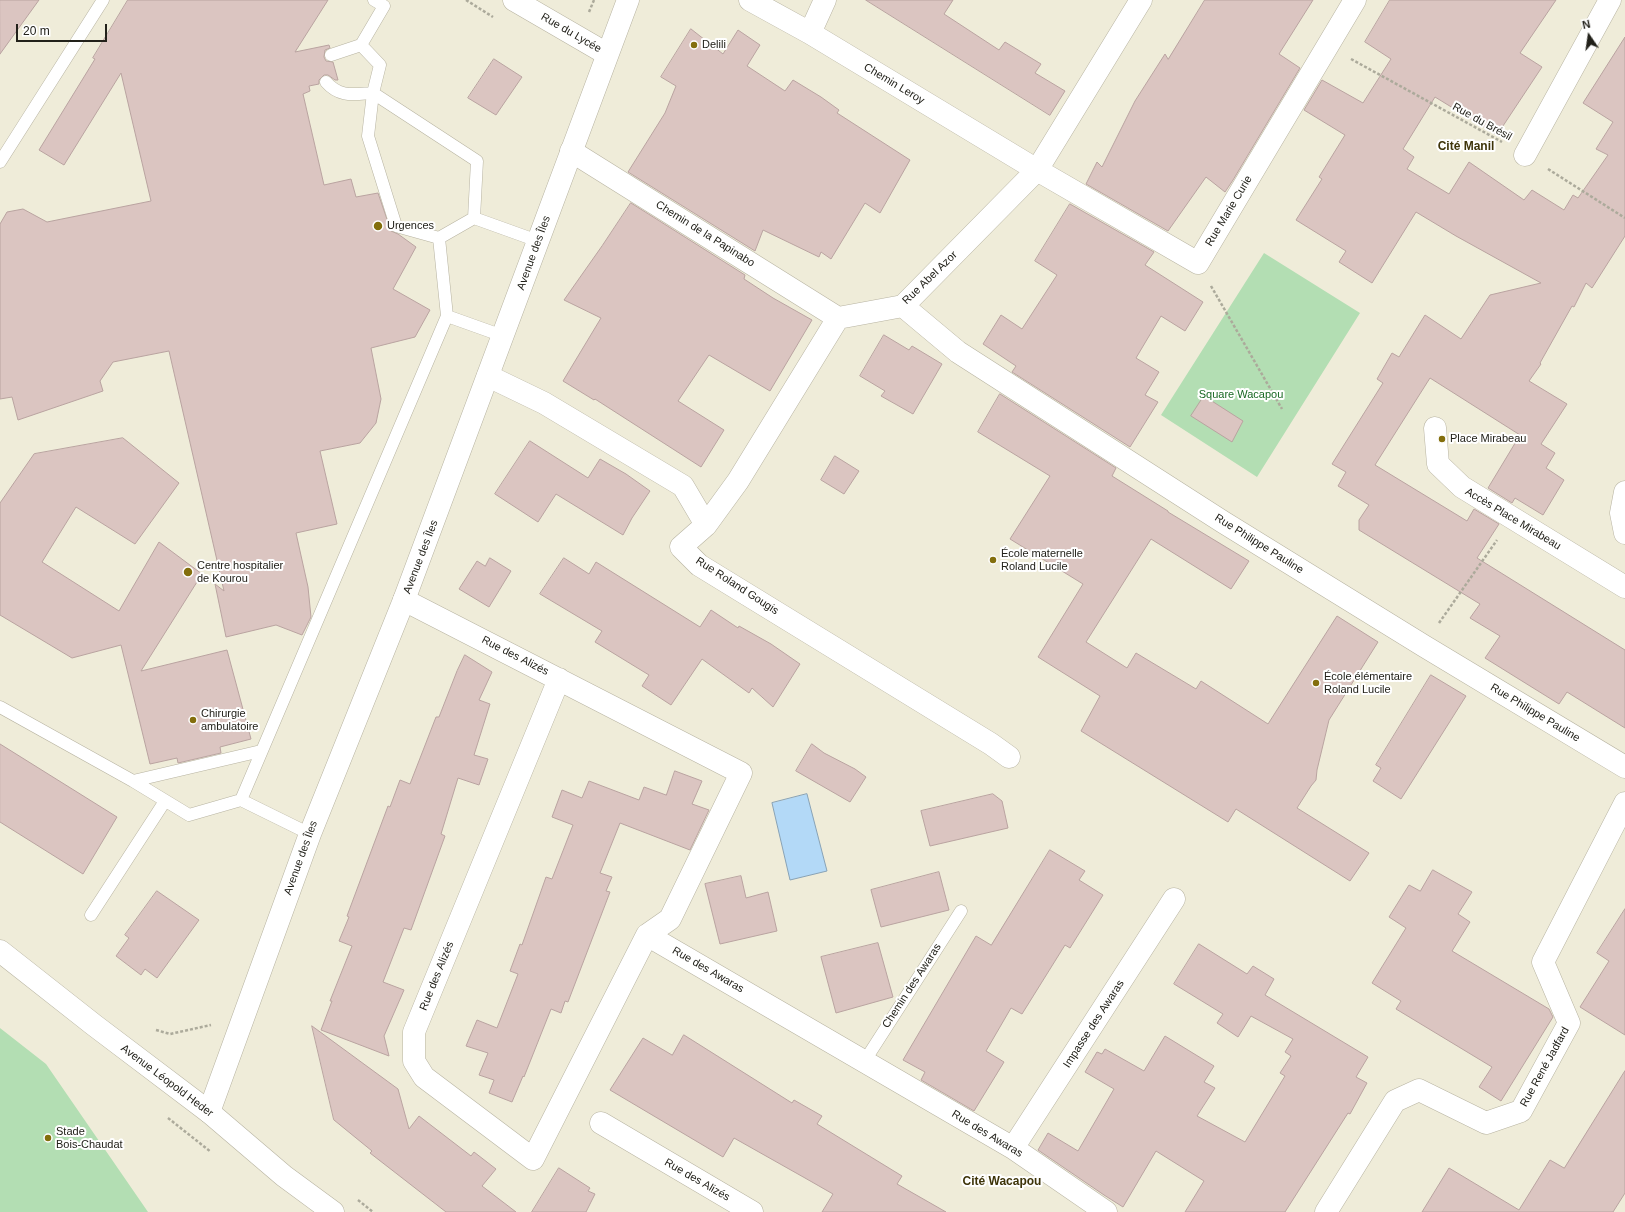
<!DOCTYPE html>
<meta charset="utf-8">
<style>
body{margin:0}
#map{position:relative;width:1625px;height:1212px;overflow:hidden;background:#efecd9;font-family:Arial,sans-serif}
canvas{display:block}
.north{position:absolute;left:1569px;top:16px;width:40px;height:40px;-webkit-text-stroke:3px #fff;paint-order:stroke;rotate:347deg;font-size:11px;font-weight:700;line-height:16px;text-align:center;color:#22211a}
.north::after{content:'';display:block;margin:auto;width:14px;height:18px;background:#22211a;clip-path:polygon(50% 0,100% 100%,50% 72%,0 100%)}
.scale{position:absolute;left:16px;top:24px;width:91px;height:18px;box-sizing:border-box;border:2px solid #22211a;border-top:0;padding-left:5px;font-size:12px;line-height:14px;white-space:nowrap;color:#22211a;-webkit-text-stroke:3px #fff;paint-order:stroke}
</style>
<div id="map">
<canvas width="1625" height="1212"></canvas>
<div class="north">N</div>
<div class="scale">20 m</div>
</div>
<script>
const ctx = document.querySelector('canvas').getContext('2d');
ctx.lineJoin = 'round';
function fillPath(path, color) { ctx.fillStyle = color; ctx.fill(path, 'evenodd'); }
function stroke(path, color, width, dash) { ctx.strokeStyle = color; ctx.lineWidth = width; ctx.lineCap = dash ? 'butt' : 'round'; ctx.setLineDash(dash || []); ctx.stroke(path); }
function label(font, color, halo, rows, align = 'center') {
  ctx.font = font + ' Arial,sans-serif'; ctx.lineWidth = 4; ctx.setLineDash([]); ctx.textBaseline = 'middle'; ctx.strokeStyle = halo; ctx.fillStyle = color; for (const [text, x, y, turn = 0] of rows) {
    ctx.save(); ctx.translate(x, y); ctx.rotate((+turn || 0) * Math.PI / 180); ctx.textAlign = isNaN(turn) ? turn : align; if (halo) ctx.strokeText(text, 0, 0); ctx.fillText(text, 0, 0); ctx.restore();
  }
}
fillPath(new Path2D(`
 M1264,253L1360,313L1257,477L1161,415Z
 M0,1028L46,1064L148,1212H0Z`), '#b3deb3');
const water = new Path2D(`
 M807,794L827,871L790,880L772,803Z`);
fillPath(water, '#b3d9f7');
stroke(water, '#88a2b5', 1);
const building = new Path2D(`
 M0,0H39L0,54Z
 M128,0H328L295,52L329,45L330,48L325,50L324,57L326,61L333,62L338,80H335L328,75H324L319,80V84L309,86L310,91L303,94L324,185L351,179L356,197L378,193L391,231L398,234L416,247L393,289L430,310L415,337L371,348L381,399L376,423L360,443L320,451L337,524L296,533L308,587L311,617L302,635L276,625L226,637L215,584L224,591L169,351L113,362L100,381L103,391L18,420L12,397L0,399V224L7,212L23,209L47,222L151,201L121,73L64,165L39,150L95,59L93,58Z
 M866,0H953L944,14L999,50L1005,42L1041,64L1035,73L1065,91L1050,115Z
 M1205,0H1313L1279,54L1300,68L1233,180L1225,192L1206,177L1168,231L1086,184L1097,162L1102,167L1135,101L1165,54L1168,59Z
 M1390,0H1556L1520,53L1542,67L1497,135L1435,97L1403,149L1414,157L1407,169L1449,194L1469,162L1524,200L1532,190L1564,210L1573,195L1578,198L1608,155L1596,149L1613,122L1583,103L1625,37V236L1592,288L1586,283L1574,307L1572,306L1540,363L1541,364L1529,381L1567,404L1541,444L1555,453L1546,468L1564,480L1543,515L1515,498L1512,503L1488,488L1520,435L1430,378L1375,465L1467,521L1474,509L1499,524L1477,558L1625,650V728L1567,692L1559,704L1485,658L1500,636L1470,618L1480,604L1359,530V520L1369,505L1338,486L1346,472L1332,464L1383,383L1377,379L1392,353L1399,357L1425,315L1461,339L1490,295L1541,283L1456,236L1416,212L1372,283L1339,262L1346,251L1296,220L1322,179L1319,177L1345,135L1304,110L1322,80L1363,103L1391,59L1365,42Z
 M691,29L723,54L738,30L760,45L747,66L785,91L793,80L821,97L839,110L837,113L910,160L880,213L865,203L831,259L821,252L819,257L763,230L755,251L628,172L665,113L676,86L661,77Z
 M494,59L522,77L496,115L468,98Z
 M631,203L745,275L744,279L773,298L812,320L770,391L709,355L678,401L724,430L701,467L595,399L594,400L563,381L601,318L564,300L602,246Z
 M1070,204L1154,252L1145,265L1203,302L1185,331L1161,316L1136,358L1159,372L1145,395L1158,402L1130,447L1012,372L1016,366L983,344L1001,315L1022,329L1057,275L1035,261Z
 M884,335L909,350L912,346L942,364L913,414L881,396L885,391L860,376Z
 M1000,394L1116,468L1112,476L1168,511V512L1249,561L1231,589L1151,539L1086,642L1127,668L1136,653L1196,689L1201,681L1268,724L1337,616L1378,642L1329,720L1317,770L1316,780L1311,786L1297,808L1369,853L1350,881L1236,809L1228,822L1081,731L1100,696L1038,657L1083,584L1010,539L1050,476L978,432Z
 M1204,396L1243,421L1232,442L1191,416Z
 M123,438L179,483L135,544L76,507L42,562L119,611L159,542L202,574L141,671L227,650L251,739L220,747L221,753L178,763L177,758L150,764L121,645L72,658L0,615V503L34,454Z
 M530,441L588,478L600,459L626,474L650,491L632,518L623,535L556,494L538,522L495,494Z
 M835,456L859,471L844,494L821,480Z
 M490,558L511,571L489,607L459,589L477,561L485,566Z
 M564,558L589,574L596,562L700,627L711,610L738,628L739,626L771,644L800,664L773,707L752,688L749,693L702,659L671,705L642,686L649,675L595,642L602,631L540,594Z
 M465,655L492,672L479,700L490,704L474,755L488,759L479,785L458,778L441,834L445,836L411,930L404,928L383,982L404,990L384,1036L389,1056L321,1030L332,1001H330L352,946L339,941L349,917L347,916L388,806L390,807L400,780L410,784L436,717H439L457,671Z
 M1431,675L1466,696L1401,799L1373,781L1381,768L1376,765Z
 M0,744L117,817L83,874L0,822Z
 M812,744L824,753L855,769L866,777L850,802L796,771Z
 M675,771L702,781L692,804L709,810L690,850L620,823L600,873L612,877L606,891L610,892L568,1002L565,1001L561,1013L551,1009L524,1077L523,1076L512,1102L489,1093L494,1080L479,1075L488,1053L466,1046L477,1020L497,1028L518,974L510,971L520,944L522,945L546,877L552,879L573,825L552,817L562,790L582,798L589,781L639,800L644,787L666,795Z
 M993,794L1002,801L1008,828L930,846L921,811Z
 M1050,850L1085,871L1079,880L1103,895L1070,948L1065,945L1022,1014L1011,1008L986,1051L1004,1062L974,1111L921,1080L925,1072L903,1060L976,936L991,945Z
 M1433,870L1472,892L1458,914L1470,922L1452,951L1549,1009L1553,1017L1501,1101L1479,1087L1492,1067L1396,1009L1401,1001L1372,983L1406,928L1389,917L1409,885L1420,891Z
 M939,872L949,910L881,927L871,890Z
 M741,876L746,898L768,892L777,931L720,944L705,884Z
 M157,891L199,920L157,978L145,969L141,975L116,956L129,938L125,935Z
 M1625,909V1035L1580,1007L1609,961L1597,953Z
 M878,943L893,997L836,1013L821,957Z
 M1199,944L1247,974L1253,966L1274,979L1265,995L1368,1057L1356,1077L1367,1083L1350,1114L1348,1113L1285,1212H1185L1204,1181L1156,1151L1123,1207L1104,1195L1038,1150L1048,1133L1078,1151L1114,1089L1085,1072L1097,1052L1102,1054L1105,1049L1144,1071L1165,1036L1214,1066L1204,1082L1215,1088L1197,1116L1245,1142L1285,1076L1280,1073L1291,1056L1285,1052L1293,1039L1251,1016L1238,1037L1217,1023L1223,1014L1174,984Z
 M312,1026L398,1089L409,1129L419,1116L471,1156L474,1152L496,1169L482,1186L516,1212H446L370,1153L372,1151L334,1120Z
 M684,1035L792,1103L794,1100L822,1116L817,1124L902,1176L897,1184L946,1212H822L833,1194L805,1178L734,1138L723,1157L610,1090L643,1038L672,1055Z
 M1625,1071V1193L1613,1212H1422L1449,1168L1519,1210L1550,1160L1564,1168Z
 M559,1168L590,1188L588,1191L595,1194L586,1212H532Z`);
fillPath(building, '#dbc5c1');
stroke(building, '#b9a3a0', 1);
const service = new Path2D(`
 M361,45L384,6L374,0
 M326,82C340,98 354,94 373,93L380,65L361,45L331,55
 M0,162L103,0
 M439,238L474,218L538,241
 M447,316L503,336
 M0,707L133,781L189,815L241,800
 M133,781L261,751
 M310,834L241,800L447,316L439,238L396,226L368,136L373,93L477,161L474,218
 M91,915L165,801
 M864,1062L961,911`);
const minor = new Path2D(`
 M514,0L607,54
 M750,0L810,33L1037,170L1198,263L1355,0
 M810,33L825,0
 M571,151L838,318
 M1525,155L1610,0
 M903,306L958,352L1223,522L1424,646L1625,767
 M488,376L544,403L683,486L706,525L681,547L699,565L991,744L1009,757
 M1435,428L1438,464L1462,487L1625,587
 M706,525L738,481L838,318L903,306L1037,170L1141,0
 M404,600L741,773L670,919L647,935L533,1159L424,1077L414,1061V1032L559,679
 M647,935L1013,1148L1106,1212
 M601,1123L752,1212
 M1013,1148L1174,899
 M1326,1212L1395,1101L1419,1090L1486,1123L1521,1111L1569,1023L1543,962L1625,803`);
const tertiary = new Path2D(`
 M1625,492L1621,513L1625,533
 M0,951L94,1025L209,1112`);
const secondary = new Path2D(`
 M333,1212L284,1176L209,1112L310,834L404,600L628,0`);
stroke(service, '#b7b3a1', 13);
stroke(minor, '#b7b3a1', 23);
stroke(tertiary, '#b7b3a1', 23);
stroke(secondary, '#b7b3a1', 23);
stroke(new Path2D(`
 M466,0L493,17
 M589,12L594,0
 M1351,59L1502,142
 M1548,169L1625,218
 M1211,286L1282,409
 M1439,623L1497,540
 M156,1030L170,1034L211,1025
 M168,1118L211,1152
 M358,1200L373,1212`), '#acaa9b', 2.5, [3, 2]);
stroke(service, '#fff', 12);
stroke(minor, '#fff', 22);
stroke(tertiary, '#fff', 22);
stroke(secondary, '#fff', 22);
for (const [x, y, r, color] of [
 [694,45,4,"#836e0c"],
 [378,226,5,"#836e0c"],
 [1442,439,4,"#836e0c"],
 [993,560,4,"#836e0c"],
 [188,572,5,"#836e0c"],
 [1316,683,4,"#836e0c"],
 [193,720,4,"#836e0c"],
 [48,1138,4,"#836e0c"]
]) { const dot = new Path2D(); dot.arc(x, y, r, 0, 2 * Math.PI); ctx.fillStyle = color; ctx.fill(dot); stroke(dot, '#fff', 1.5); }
label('11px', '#22211a', '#fff', [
 ["Rue du Lycée",571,33,30],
 ["Chemin Leroy",894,84,31],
 ["Rue du Brésil",1482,122,29],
 ["Rue Marie Curie",1229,211,-59],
 ["Chemin de la Papinabo",705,234,32],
 ["Avenue des Îles",534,253,-70],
 ["Rue Abel Azor",930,278,-44],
 ["Accès Place Mirabeau",1513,519,31],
 ["Rue Philippe Pauline",1259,544,32],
 ["Avenue des Îles",421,557,-69],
 ["Rue Roland Gougis",737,586,33],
 ["Rue des Alizés",515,656,27],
 ["Rue Philippe Pauline",1535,713,31],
 ["Avenue des Îles",301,858,-70],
 ["Rue des Awaras",708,970,30],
 ["Rue des Alizés",437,976,-68],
 ["Chemin des Awaras",912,986,-57],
 ["Impasse des Awaras",1094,1024,-57],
 ["Rue René Jadfard",1545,1067,-61],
 ["Avenue Léopold Heder",167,1081,37],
 ["Rue des Awaras",987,1134,31],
 ["Rue des Alizés",697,1180,30]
]);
label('11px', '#22211a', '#fff', [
 ["Delili",702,45],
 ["Urgences",387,226],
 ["Place Mirabeau",1450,439],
 ["École maternelle",1001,554],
 ["Roland Lucile",1001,567],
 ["Centre hospitalier",197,566],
 ["de Kourou",197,579],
 ["École élémentaire",1324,677],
 ["Roland Lucile",1324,690],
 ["Chirurgie",201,714],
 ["ambulatoire",201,727],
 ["Stade",56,1132],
 ["Bois-Chaudat",56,1145]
], 'left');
label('11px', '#186823', '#fff', [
 ["Square Wacapou",1241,395]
]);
label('bold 12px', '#3e3409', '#fff', [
 ["Cité Manil",1466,147],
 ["Cité Wacapou",1002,1182]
]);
</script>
